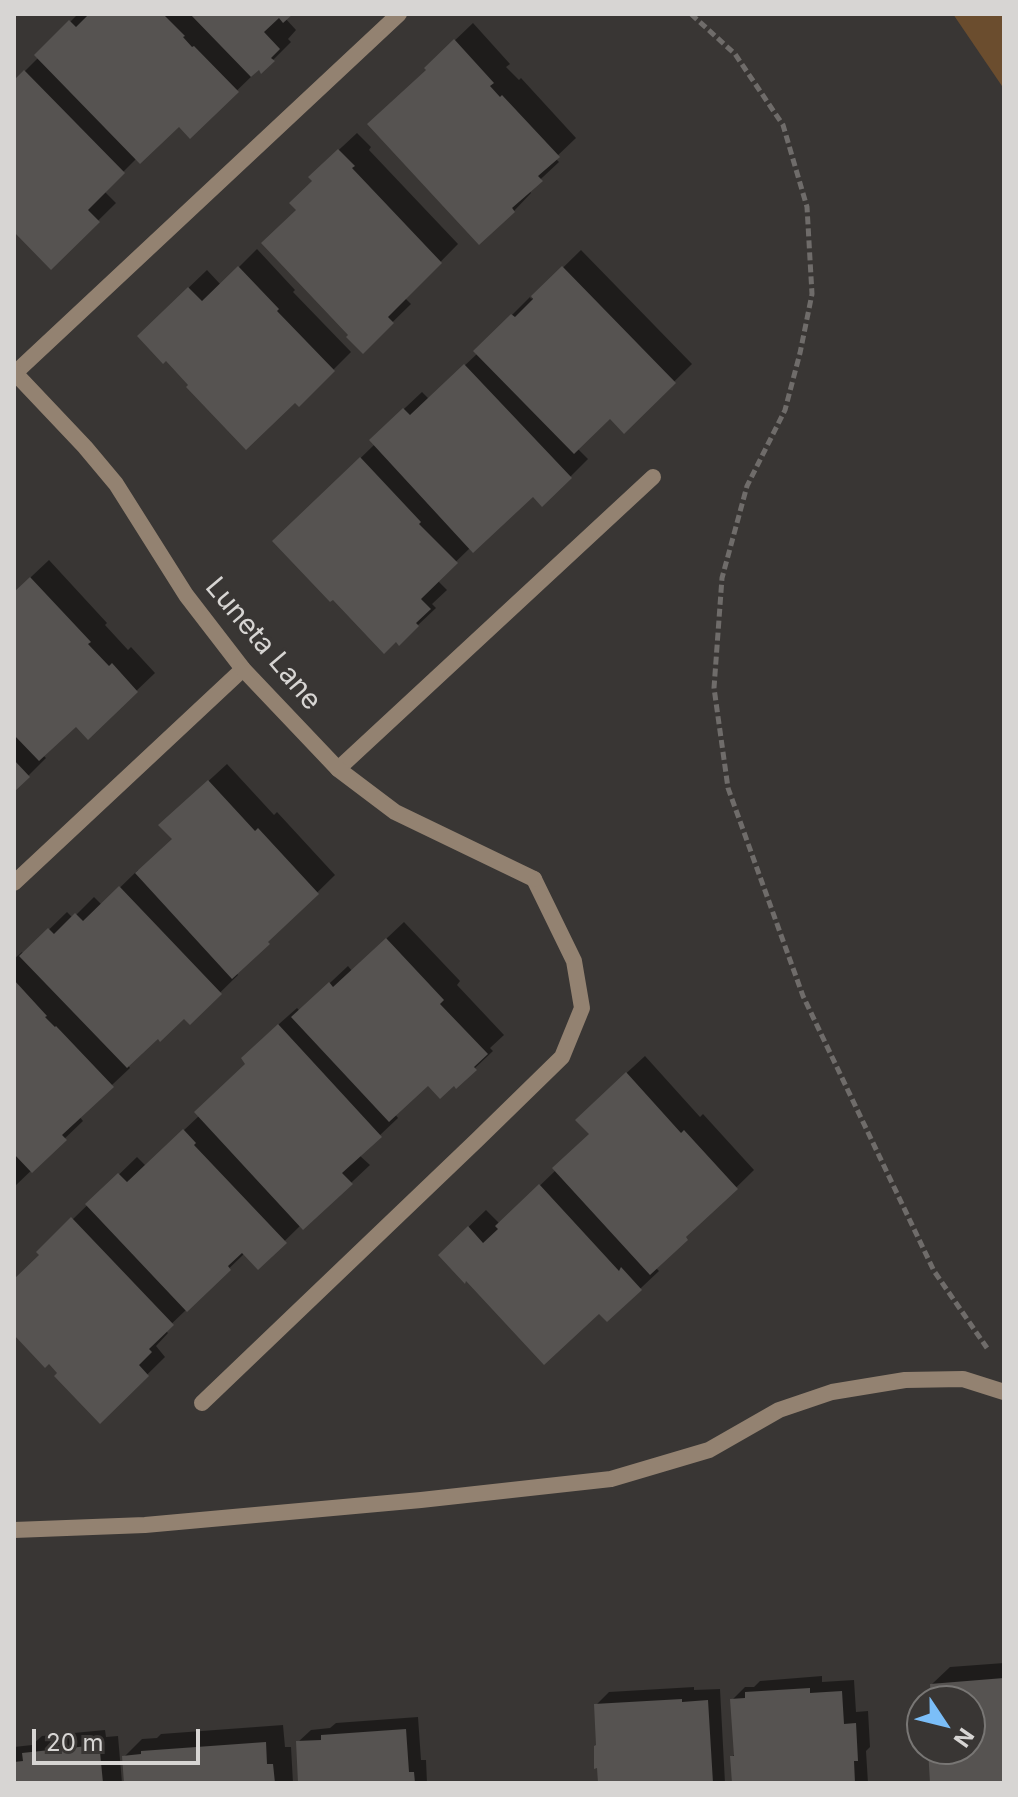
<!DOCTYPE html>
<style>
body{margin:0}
#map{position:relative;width:1018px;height:1797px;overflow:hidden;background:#393634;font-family:Inter,sans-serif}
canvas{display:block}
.frame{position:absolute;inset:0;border:16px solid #d7d5d3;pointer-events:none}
.north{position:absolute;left:906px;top:1685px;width:80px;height:80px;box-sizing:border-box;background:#393634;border:2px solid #787674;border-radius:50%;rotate:125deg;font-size:22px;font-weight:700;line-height:32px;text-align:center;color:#d7d5d3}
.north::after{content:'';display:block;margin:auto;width:28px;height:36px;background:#7bbef8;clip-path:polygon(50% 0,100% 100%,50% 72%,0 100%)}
.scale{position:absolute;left:32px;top:1729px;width:168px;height:36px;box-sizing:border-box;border:4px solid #d7d5d3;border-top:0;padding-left:10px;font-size:24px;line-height:28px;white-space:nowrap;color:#d7d5d3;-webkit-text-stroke:6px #393634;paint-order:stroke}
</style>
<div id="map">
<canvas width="1018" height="1797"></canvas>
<div class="frame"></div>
<div class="north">N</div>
<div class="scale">20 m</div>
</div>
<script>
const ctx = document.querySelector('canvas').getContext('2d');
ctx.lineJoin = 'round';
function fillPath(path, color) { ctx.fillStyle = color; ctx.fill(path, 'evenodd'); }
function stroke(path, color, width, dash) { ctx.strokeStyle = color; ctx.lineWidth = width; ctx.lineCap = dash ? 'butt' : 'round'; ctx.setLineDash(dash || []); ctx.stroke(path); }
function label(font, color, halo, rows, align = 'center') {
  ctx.font = font + ' Inter,sans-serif'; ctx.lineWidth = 6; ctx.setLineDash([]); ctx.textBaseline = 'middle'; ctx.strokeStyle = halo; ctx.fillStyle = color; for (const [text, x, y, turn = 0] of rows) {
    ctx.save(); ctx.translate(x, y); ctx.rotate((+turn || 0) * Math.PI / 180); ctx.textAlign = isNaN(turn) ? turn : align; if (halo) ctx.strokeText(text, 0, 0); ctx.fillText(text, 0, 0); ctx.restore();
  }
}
fillPath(new Path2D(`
 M953,14H1004V89Z`), '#6b4d2e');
fillPath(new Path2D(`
 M78,14H290L285,18L296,30L288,39L291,42L273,60L259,67L255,73L190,136L179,125L137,158L104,191L116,203L51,267L14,229V82L39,57L37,55Z
 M473,23L510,64L506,67L519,80L521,78L576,138L555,158L559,162L529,190L531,193L514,211L426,68Z
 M357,133L371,147L369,150L458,244L405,298L411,304L363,351L298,210L328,160Z
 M257,249L295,290L293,292L351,352L299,404L295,400L191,385L157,318L207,270L221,285Z
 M581,250L692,364L624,431L610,416L577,448L588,459L570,477L533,494L471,547L437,580L447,590L432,604L436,608L418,625L275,541L375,444L389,423L422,392L429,399L478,353L476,351L530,297L531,299Z
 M49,560L107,623L105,625L128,650L131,647L155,673L88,737L76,724L43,755L46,758L14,790V593Z
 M227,764L274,815L277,812L335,875L236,972L238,975L190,1022L184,1016L158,1036L128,1065L130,1068L79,1116L83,1121L14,1187V959L22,952L24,954L67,912L73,918L94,897L102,905L138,870L139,872L174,839L179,808Z
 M404,922L460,981L457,985L504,1035L490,1048L493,1051L456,1086L428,1083L395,1114L398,1118L359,1155L370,1165L303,1228L301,1225L258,1267L245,1253L187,1309L165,1330L168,1333L156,1346L165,1357L100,1421L60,1373L14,1332V1281L42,1255L39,1252L137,1157L146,1166L200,1115L247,1064L261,1040L297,1008L300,1011L348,966L352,971Z
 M645,1056L700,1117L703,1114L754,1170L655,1267L659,1271L607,1320L599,1311L458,1237L486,1210L500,1224L556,1170L591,1133L595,1102Z
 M1004,1663V1783H937L930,1749H970V1701H932V1684L950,1667Z
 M822,1676V1682L854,1680L856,1712L868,1711L870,1747L866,1751L868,1783H734L732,1757L736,1753L732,1700L745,1687H754L760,1681Z
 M694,1687V1690L720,1689L725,1783H600L596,1705L609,1692Z
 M418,1717L421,1760H426L427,1783H300L298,1742L311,1730L330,1728L336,1723Z
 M283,1725L285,1747H291L293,1783H126L124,1757L142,1739L157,1738L161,1734Z
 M105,1730L106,1737L118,1736L122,1783H14V1747L32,1745L42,1736Z`), '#0007');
fillPath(new Path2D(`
 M89,14H163L185,36L183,37L192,47L194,46L239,92L190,139L179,127L140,164L34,55L69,20L76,27Z
 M190,14H293L283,23L279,18L264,32L280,49L271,58L275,61L261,74L259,70L251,77Z
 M454,39L494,83L490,86L500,97L502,95L560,157L538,176L543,181L512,208L515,212L479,245L367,124L426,70L424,68Z
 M24,70L125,173L88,210L100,222L51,270L14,232V80Z
 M338,149L355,166L352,168L442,263L388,317L394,323L363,354L346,337L348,335L261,243L296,210L289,203L312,181L308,177Z
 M238,266L279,309L277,311L335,371L299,407L295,403L246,450L186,387L188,385L166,361L163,364L137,336L188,287L202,301Z
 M562,266L676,383L624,434L610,419L574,454L473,351L511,314L515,317L533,299L531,296Z
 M464,364L572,478L542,507L533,497L473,553L369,440L403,408L410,415Z
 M360,457L421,522L419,524L458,563L421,599L431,609L416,623L419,626L399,646L396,642L384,654L333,600L330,602L272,541Z
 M30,577L91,642L88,644L109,666L112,663L138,692L88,740L76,727L39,761L14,735V592Z
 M14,760L30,777L14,792Z
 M208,780L255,831L258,828L319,894L268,942L270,944L232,979L135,873L172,839L158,825Z
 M119,886L222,994L190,1025L184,1019L160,1042L158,1039L127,1068L19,956L48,928L54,934L75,913L83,921Z
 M386,938L444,1000L440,1004L488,1054L474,1067L477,1070L456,1089L454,1086L440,1099L428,1086L389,1122L291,1017L329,982L333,987Z
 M14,980L47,1016L45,1017L55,1027L56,1026L114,1087L62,1135L67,1140L32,1173L14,1154Z
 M278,1024L382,1137L342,1173L353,1184L303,1230L194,1112L245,1064L241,1058Z
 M626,1072L681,1133L684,1130L738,1189L686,1237L688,1240L650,1275L552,1168L589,1134L575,1120Z
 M183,1129L196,1143L194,1145L287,1243L258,1270L242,1253L228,1266L231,1270L187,1312L85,1204L118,1173L127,1182Z
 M539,1184L619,1271L621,1267L642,1290L607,1322L599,1314L544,1365L466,1281L465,1284L438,1255L468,1226L483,1243L498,1229L495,1226Z
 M71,1217L174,1325L149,1349L152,1352L139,1365L149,1376L100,1424L54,1376L57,1373L49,1364L45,1368L14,1335V1279L39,1255L36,1252Z
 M1004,1678V1783H930L928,1749H970V1701H931L930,1684Z
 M810,1688V1693L842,1691L844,1724L856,1723L858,1761H854L855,1783H732L730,1756H734L730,1699L745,1698V1692Z
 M682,1699V1702L708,1700L713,1783H598L597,1768L594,1769V1746L596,1745L594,1704Z
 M406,1729L409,1772H414L415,1783H298L296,1741L321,1740V1735Z
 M266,1742L267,1764H273L275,1783H124L122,1756L141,1754V1751Z
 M88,1746V1753L100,1752L103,1783H14V1762L23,1761L22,1753Z`), '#565351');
stroke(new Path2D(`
 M691,14L735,54L783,125L807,207L812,294L800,353L785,410L747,486L722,578L714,688L728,788L803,996L934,1271L987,1348`), '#6f6c6a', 5, [8, 4]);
stroke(new Path2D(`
 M15,373L399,14
 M338,769L653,477
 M14,883L243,669
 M202,1403L477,1140L562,1057L582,1008L574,961L534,879
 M14,1530L145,1525L421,1500L611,1479L709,1450L779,1410L832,1392L905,1380L963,1379L1004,1392`), '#938271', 16);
stroke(new Path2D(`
 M14,372L85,447L116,484L186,595L243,669L338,769L395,812L534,879`), '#938271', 16);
label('28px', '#d7d5d3', '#393634', [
 ["Luneta Lane",263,644,50]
]);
</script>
